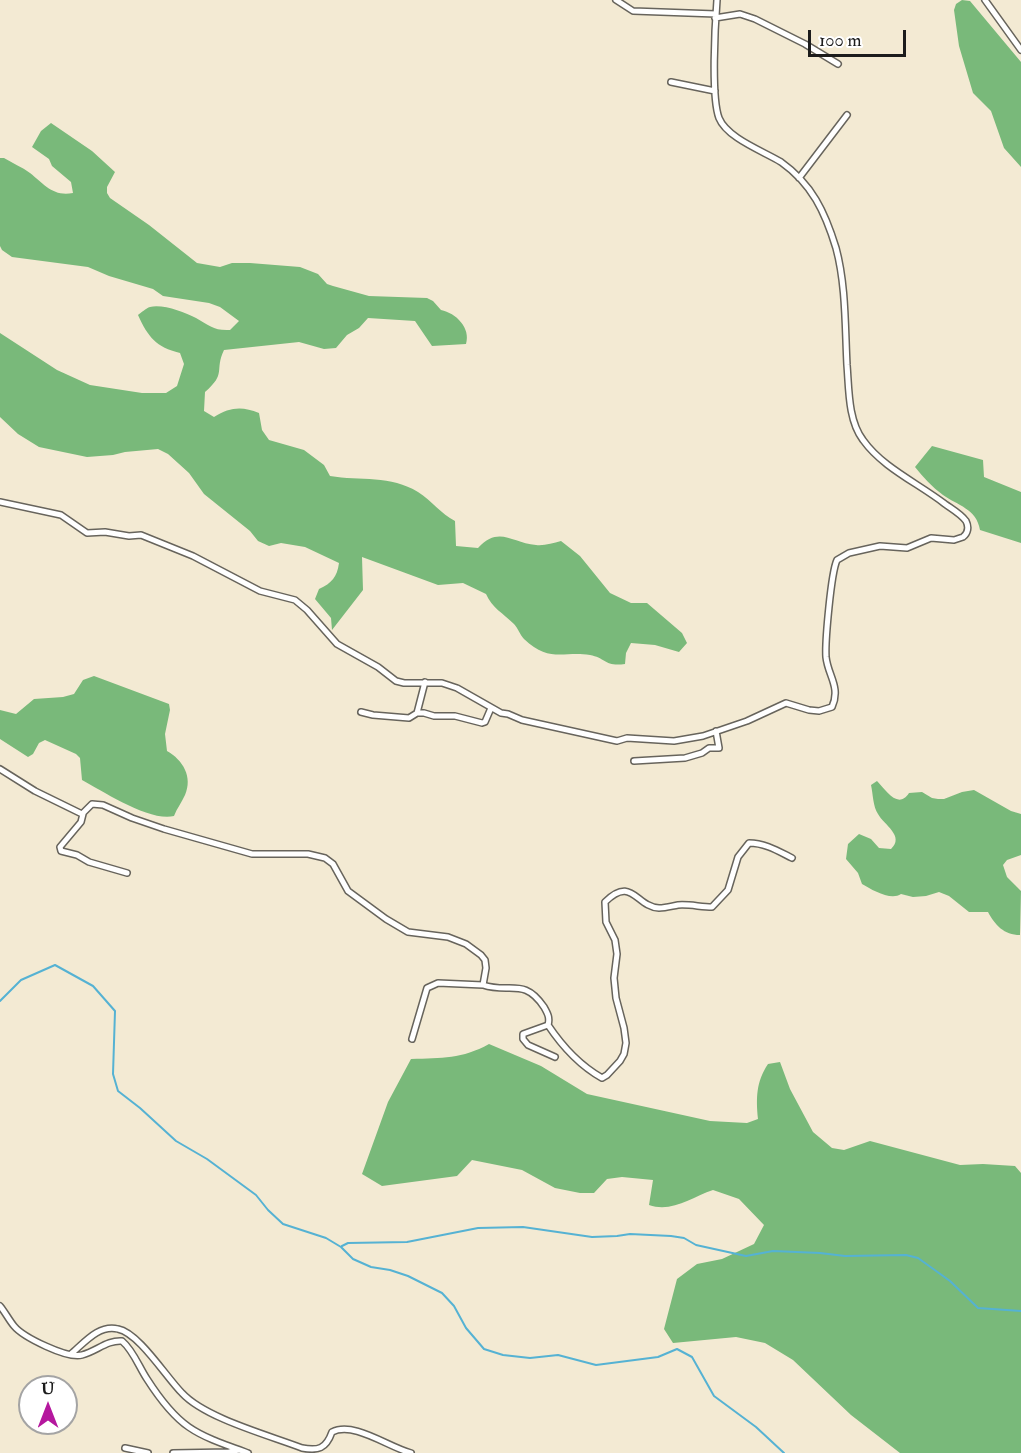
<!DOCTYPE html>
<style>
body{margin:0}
#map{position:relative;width:1021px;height:1453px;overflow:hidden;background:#f3ead3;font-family:"IM FELL Double Pica",serif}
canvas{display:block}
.north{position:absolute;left:18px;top:1375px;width:60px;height:60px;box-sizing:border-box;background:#fff;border:2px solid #a4a4a4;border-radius:50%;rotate:0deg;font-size:16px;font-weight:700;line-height:24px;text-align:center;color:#1c1c1c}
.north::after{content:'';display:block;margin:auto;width:21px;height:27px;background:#b5179e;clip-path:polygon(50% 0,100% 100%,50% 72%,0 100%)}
.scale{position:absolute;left:808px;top:30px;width:98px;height:27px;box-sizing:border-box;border:3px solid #1c1c1c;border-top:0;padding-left:8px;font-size:18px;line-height:21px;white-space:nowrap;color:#1c1c1c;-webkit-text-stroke:4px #fff;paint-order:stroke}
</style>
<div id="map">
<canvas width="1021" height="1453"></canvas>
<div class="north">U</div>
<div class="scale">100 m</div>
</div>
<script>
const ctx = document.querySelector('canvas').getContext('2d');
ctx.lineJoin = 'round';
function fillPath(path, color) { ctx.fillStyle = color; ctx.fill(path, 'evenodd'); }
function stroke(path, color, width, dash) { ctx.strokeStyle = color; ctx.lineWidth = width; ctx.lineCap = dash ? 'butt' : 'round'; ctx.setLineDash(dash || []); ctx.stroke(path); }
fillPath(new Path2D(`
 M962,0L970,1L1021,62V167L1004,148L991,111L973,93L959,46L954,10L956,4Z
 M51,123L92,151L115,172L107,187V193L110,198L149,225L197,263L220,267L232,263H250L300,267L318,274L327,284L333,286L369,296L427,298L433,301L441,310C456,313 471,328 466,344L432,346L415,321L368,318L359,328L347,335L336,348L324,349L299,342L224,350C214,371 227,373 205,392L204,411L214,417C230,407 242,406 259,413L262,430L269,440L304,450L324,465L330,476C360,481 391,475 418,492C432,501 441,514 455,521L456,546L478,548C499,525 512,543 536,545C544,546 553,543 561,541L580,556L610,593L631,603H647L682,633L687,643L679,652L655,645L631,643L626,653L625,664C605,667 606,658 590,655C563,651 549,663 524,639C520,635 518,628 514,624C503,613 492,608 486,594L463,583L438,585L362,557L363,590L332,630L331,618L315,599L319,589C332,583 337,577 339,563L305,547L281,543L269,546L258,541L250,531L204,494L189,473L168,454L158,449L125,452L113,455L87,457L39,447L18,434L0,417V333L57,370L90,385L142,393H166L177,386L184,364L180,353C156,347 148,337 138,315C141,313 146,308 150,307C163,304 184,312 196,318C209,325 214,331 230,330L239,321L220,307L209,303L163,296L153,289L109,276L88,267L12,257L2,250L0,246V158H4C12,163 22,167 30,173C44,184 53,197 73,193L71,182L52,166L49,159L32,147L41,131Z
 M932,446L983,460L984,477L1021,492V543L980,530C977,509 957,505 943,495C932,487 923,477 915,467Z
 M94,676L169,704L170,710L165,734L167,751C183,760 193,777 185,795C182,802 177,808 174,816C150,822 104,792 82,780L80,758L76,754L45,740L39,743L33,754L28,757L0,739V710L16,714L34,699L63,697L74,694L83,680Z
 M877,781C886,790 898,810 909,793L922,792L932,798L938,799H944L962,792L974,790L1011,811L1021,814V855L1007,860L1003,865L1007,877L1021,891L1020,935C1004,935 995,925 988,912H969L949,896L939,892L926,896L913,897L901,894C891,901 872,890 862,884L858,873L846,859L848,844L859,834L871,839L879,848L891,849C905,836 884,825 878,814C873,807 873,794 871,785Z
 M489,1044L541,1066L587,1094L710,1121L747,1123L758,1119C756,1098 756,1082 768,1064L780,1062L790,1089L813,1132L832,1148L844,1150L870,1141L960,1165L983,1164L1015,1166L1021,1173V1453H900L851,1415L793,1360L765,1343L736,1337L673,1343L664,1329L677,1279L697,1264L722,1259L754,1244L764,1225L739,1199L713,1190C692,1197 672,1213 649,1205L653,1180L622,1177L607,1179L594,1193H580L555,1188L522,1170L472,1160L457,1176L382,1186L362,1174L388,1102L411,1059C442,1058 462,1059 489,1044Z`), '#79b97a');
stroke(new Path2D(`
 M0,1001L21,980L55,965L93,986L115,1011L113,1074L118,1091L140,1108L176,1141L207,1159L256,1195L268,1210L283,1224L326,1238L341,1247L353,1259L371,1267L390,1270L408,1276L442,1293L454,1306L466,1328L484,1349L503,1355L530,1358L558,1355L596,1365L658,1357L677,1349L692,1357L714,1396L756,1427L784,1453
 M342,1246L348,1243L407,1242L478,1228L523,1227L592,1237L617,1236L630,1234L671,1236L684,1238L696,1245L746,1256L773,1251L820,1253L845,1256L906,1255L918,1258L950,1281L978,1308L1021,1311`), '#55b2d3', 2);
const minor = new Path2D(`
 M616,0L633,11L716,14
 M985,0L1021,50
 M715,18L740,14L755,19L805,44L838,64
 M671,82L715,91
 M799,178L847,115
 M0,502L61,515L87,533L105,532L129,536L141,535L193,556L260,591L295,600L307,610L337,644L378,667L396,681L404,683H442L457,688L501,713L508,714L522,720L617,741L627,738L674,741L703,736L747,721L786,703L809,710L819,711L832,707C841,687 828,676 826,657C825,642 831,573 837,560L849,553L880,546L907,548L931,538L954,540L963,537C968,533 969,527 966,521C961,514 952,509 945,504C918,483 883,468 863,440C848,420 849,389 847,365C845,327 846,285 836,248C825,212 812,184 781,162C763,151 727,138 719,118C711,97 715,25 717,0
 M361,712L373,715L409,718L417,713H424L434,716H455L482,723L485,722L491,708
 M417,713L425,682
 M634,761L685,758L702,753L709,748H719L716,731
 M0,769L35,791L82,814L92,804L103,805L132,818L164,829L252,854H308L325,858L333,864L348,891L386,919L408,932L448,937L466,944L481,955L485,960L486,968L483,985C510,994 524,977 544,1007C548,1014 550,1018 548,1025L523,1034V1039L528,1045L555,1057
 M83,814L81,822L60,847L61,851L77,855L89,862L127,873
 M548,1025C562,1046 579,1065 602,1078L607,1075L620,1061L624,1054L626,1043L624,1028L616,998L614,978L617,954L615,940L606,922L605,902C632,875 636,907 659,908C666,908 672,906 678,905C689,904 701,907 712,907L728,890L738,857L749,843C765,843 778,851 792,858
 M412,1039L427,988L438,983L483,985
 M0,1306C5,1312 9,1320 14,1326C23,1337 67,1359 82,1355C97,1351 107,1340 122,1341C133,1350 139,1367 147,1379C179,1429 195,1434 248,1453
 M71,1354C84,1343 99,1324 118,1329C139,1333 166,1377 182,1393C205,1418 268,1435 302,1448C318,1451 326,1449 332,1432C354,1421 388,1447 411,1453
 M125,1448L148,1453
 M173,1453L229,1452L239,1450`);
stroke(minor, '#67645c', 8);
stroke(minor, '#fff', 5);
</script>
